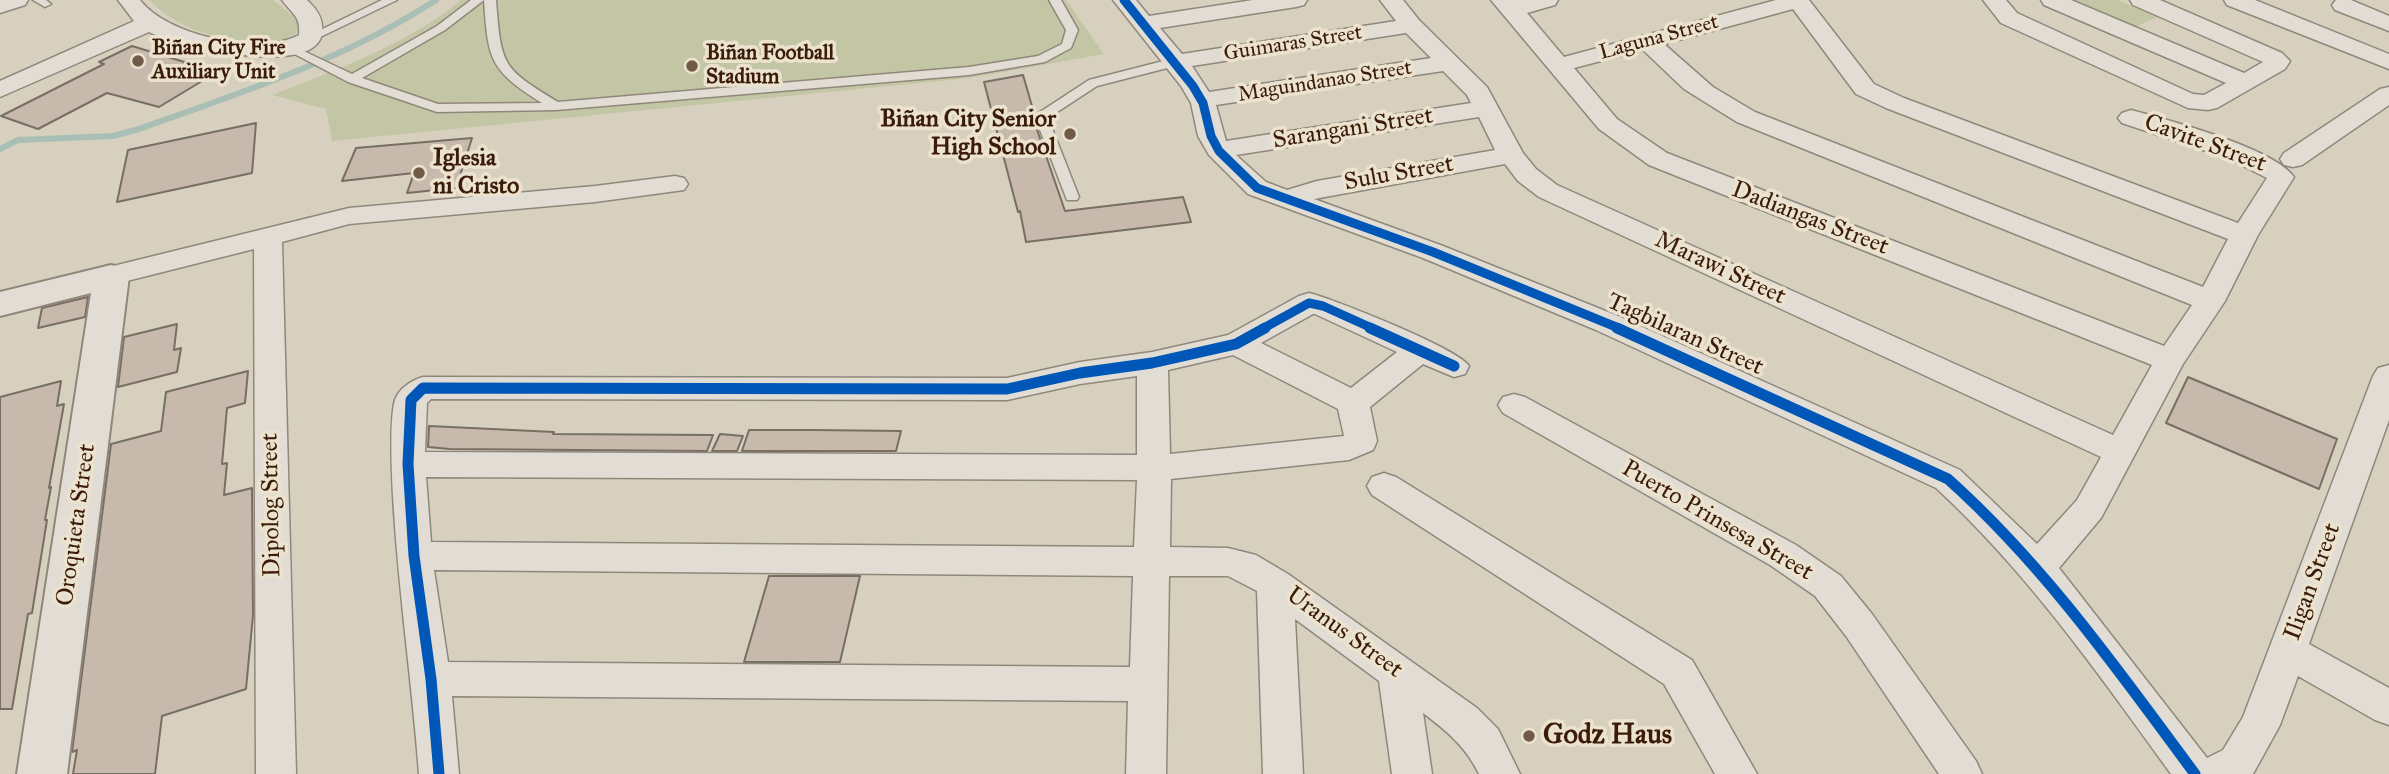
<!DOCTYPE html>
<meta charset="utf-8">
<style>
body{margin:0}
canvas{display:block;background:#d7d0bf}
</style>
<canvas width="2389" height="774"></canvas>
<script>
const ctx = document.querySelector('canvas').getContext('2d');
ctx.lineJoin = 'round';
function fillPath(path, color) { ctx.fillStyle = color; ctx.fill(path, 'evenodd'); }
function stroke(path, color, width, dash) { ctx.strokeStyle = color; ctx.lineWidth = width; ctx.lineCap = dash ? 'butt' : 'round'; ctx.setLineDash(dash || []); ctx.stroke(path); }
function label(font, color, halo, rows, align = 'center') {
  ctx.font = font + ' "IM FELL Great Primer",serif'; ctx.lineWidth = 7; ctx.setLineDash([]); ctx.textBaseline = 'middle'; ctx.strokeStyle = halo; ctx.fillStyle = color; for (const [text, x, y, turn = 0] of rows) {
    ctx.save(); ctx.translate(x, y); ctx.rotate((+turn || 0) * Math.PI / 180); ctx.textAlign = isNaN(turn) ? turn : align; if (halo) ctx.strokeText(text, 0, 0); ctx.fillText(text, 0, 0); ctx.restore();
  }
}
fillPath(new Path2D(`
 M150,0H273L296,18L299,29C285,54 213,38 190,28C176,22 160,12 150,0Z
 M461,0H1066L1104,54L970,78L332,141L326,109L272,95C332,72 412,42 461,0Z
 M2067,0H2118L2157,17L2131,29Z`), '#c3c6a4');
stroke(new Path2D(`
 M0,149L18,140L113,136L139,129C242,92 344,60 436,0`), '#a9bfb6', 6);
const building = new Path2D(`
 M132,46L217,72L159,107L107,93L38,129L1,116L104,64L99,62Z
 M1023,75L1034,113L1033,118L1065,211L1183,197L1191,222L1026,242L1020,211L1018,212L984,82Z
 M256,123L252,173L117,202L128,150Z
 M472,138L456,188L407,193L414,173L342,181L356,148Z
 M88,297L85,317L38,328L42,308Z
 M177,324L174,350L181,348L177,372L118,387L124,337Z
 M248,371L245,403L227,408L222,464L227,463L224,495L252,488L253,615L246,689L162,716L155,774H73L77,750L72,752L111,444L161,431L166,392Z
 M2188,377L2337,439L2319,489L2166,423Z
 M61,381L57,406L64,404L49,488L51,487L45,520H47L32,613L28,614L12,709H0V397Z
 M429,426L554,432L553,434L713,435L707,451L450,449L428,447Z
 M749,430H813L901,431L896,451H742Z
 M720,434L743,436L737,451H712Z
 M769,576H860L840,662H744Z`);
fillPath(building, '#c8b9ad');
stroke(building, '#786f64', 2);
const service = new Path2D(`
 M33,0H46L51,4L45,7Z
 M382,0H397L314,40H306L304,38Z
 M471,0H484L445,30L362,78L438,104L542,103C489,70 488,59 484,0H496C501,66 502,68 558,102L969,67L1038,56L1062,44L1066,30L1049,0H1061L1078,30L1071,48L1045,62L969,75L556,110L437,112L348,82L283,48L289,45L293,46L352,74L437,26Z
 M1175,58L1179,59V65L1097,86L1048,118L1079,197L1077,200H1067L1035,117L1037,114L1089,80Z`);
const minor = new Path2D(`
 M0,0H28L25,5L0,13Z
 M118,0H140C167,36 261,56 299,35C301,16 292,14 282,0H307C317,9 324,19 322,33C316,79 175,46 149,32L0,97V81L134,21Z
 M1113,0H1136L1149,16L1253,0H1307L1304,5L1296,7L1160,28L1182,54L1396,21L1380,0H1403L1419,20L1487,87L1523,153L1536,169L1557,185L2113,435L2152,365L1649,165L1599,129L1491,0H1558L1555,5L1527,13L1564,57L1776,0H1809L1874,84L1904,98L2238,223L2267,178L2227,158L2122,123L2118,118L2122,113L2131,110C2168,120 2274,148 2294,177L2258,235L2225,301L2183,364L2101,518L2059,568L2207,758L2223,750L2243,717L2373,376L2378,368L2389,365V420L2309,644L2389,688V725L2375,720L2298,676L2280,725L2253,774H2171C2098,673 2028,573 1936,488L1596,330L1423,258L1248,194L1209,155L1198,136L1191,103L1181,86ZM1793,9L1856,94L1886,108L2228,239L2203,287L1755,112L1713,87L1664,44ZM1406,33L1431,58L1209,92L1192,66ZM1643,50L1684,89L1737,122L2192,305L2164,346L1667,153L1617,119L1574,68ZM1443,71L1467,95L1471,103L1226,141L1216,105ZM1479,117L1495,150L1317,181L1287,190L1266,182L1236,155ZM1505,164L1518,181L1539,197L2101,457L2077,500L2037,544L1960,470L1618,316L1443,246L1314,199Z
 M1983,0H2006L2017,13L2193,94L2204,95L2226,83L2044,5L2041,0H2071L2244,73L2263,62L2133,5L2130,0H2160L2282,53L2290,61L2285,69L2217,108L2208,110L2188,108L2001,23Z
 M2224,0H2255L2389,54V69L2227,5Z
 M2336,0H2351L2389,16V31L2335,10L2332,5Z
 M2389,87V105L2302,165L2293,167L2284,165L2280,159L2284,153L2380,89Z
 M675,176L684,178L688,184L684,190L595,202L349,224L282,242L296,774H256L254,249L111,285L101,283L97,276L101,269L349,208L595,186Z
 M1309,293C1334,299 1459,349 1469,366L1465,374L1454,377L1423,364L1370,407L1377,441L1373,450L1349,460L1171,479L1170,547L1228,548L1256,555L1288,574L1477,708L1498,729L1520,774H1479C1466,747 1447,731 1423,713L1432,774H1392L1379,681L1295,619L1303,774H1263L1257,591L1228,576H1169L1166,774H1126L1128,701L452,696L459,774H419C412,681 398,589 393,496C392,474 389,420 395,400C399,388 412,380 423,377L1007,378L1080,362L1152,352L1228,335L1299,296ZM1313,314H1315L1397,352L1351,388L1261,343ZM1233,355L1338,409L1344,436L1170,454L1168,370ZM1137,376V455L425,452L427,403L431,399L1007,400L1080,384ZM426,477L1137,480L1134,547L431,542ZM434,570L1133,576L1130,667L448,662Z
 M1514,394L1525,397L1796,545L1841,576L1872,614L1976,761L1982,774H1939L1846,636L1815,596L1770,565L1503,413L1498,405L1503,397Z
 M1384,473L1396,477L1692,660L1757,774H1715L1664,684L1372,495L1367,486L1372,477Z`);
const tertiary = new Path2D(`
 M111,265L123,268L129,276L67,774H17L91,293L0,316V292Z`);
stroke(service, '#90877b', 3);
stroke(minor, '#90877b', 3);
stroke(tertiary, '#90877b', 4);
fillPath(service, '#e1ddd4');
fillPath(minor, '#e1ddd4');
fillPath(tertiary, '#e1ddd4');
stroke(new Path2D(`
 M1124,0L1193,86L1203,103L1211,136L1219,151L1257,188L1433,252L1621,329
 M1262,329L1309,303L1323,306L1374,329`), '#0057b8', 9);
stroke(new Path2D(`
 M1370,328L1454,366
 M1617,328L1948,479C2045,566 2118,670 2195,774
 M439,774L431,679L414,556L408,464L411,400L423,388L1007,389L1080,373L1152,363L1236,344L1265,328`), '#0057b8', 11);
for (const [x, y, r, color] of [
 [138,61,7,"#725a49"],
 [692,66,7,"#725a49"],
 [1070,134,7,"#725a49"],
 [419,173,7,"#725a49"],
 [1529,736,7,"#725a49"]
]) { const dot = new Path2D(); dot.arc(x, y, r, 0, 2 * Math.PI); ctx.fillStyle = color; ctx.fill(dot); stroke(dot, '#ece3cf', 2.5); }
label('21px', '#3b1b0a', '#ece3cf', [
 ["Laguna Street",1659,38,-15],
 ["Guimaras Street",1293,44,-9],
 ["Maguindanao Street",1325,82,-9]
]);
label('bold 21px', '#3b1b0a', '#ece3cf', [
 ["Biñan City Fire",152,49],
 ["Auxiliary Unit",152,73],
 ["Biñan Football",706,54],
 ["Stadium",706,78]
], 'left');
label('bold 24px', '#3b1b0a', '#ece3cf', [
 ["Biñan City Senior",1056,120],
 ["High School",1056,148],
 ["Iglesia",433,159,"left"],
 ["ni Cristo",433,187,"left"]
], 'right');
label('24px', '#3b1b0a', '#ece3cf', [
 ["Sarangani Street",1353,129,-9],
 ["Cavite Street",2205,144,20],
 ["Sulu Street",1399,174,-10],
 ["Dadiangas Street",1810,219,21],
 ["Marawi Street",1720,269,25],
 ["Tagbilaran Street",1685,335,24],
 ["Dipolog Street",272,505,-91],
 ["Puerto Prinsesa Street",1717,521,30],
 ["Oroquieta Street",77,525,-82],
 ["Iligan Street",2313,582,-70],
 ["Uranus Street",1344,633,36]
]);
label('bold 28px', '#3b1b0a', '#ece3cf', [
 ["Godz Haus",1543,736]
], 'left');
</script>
